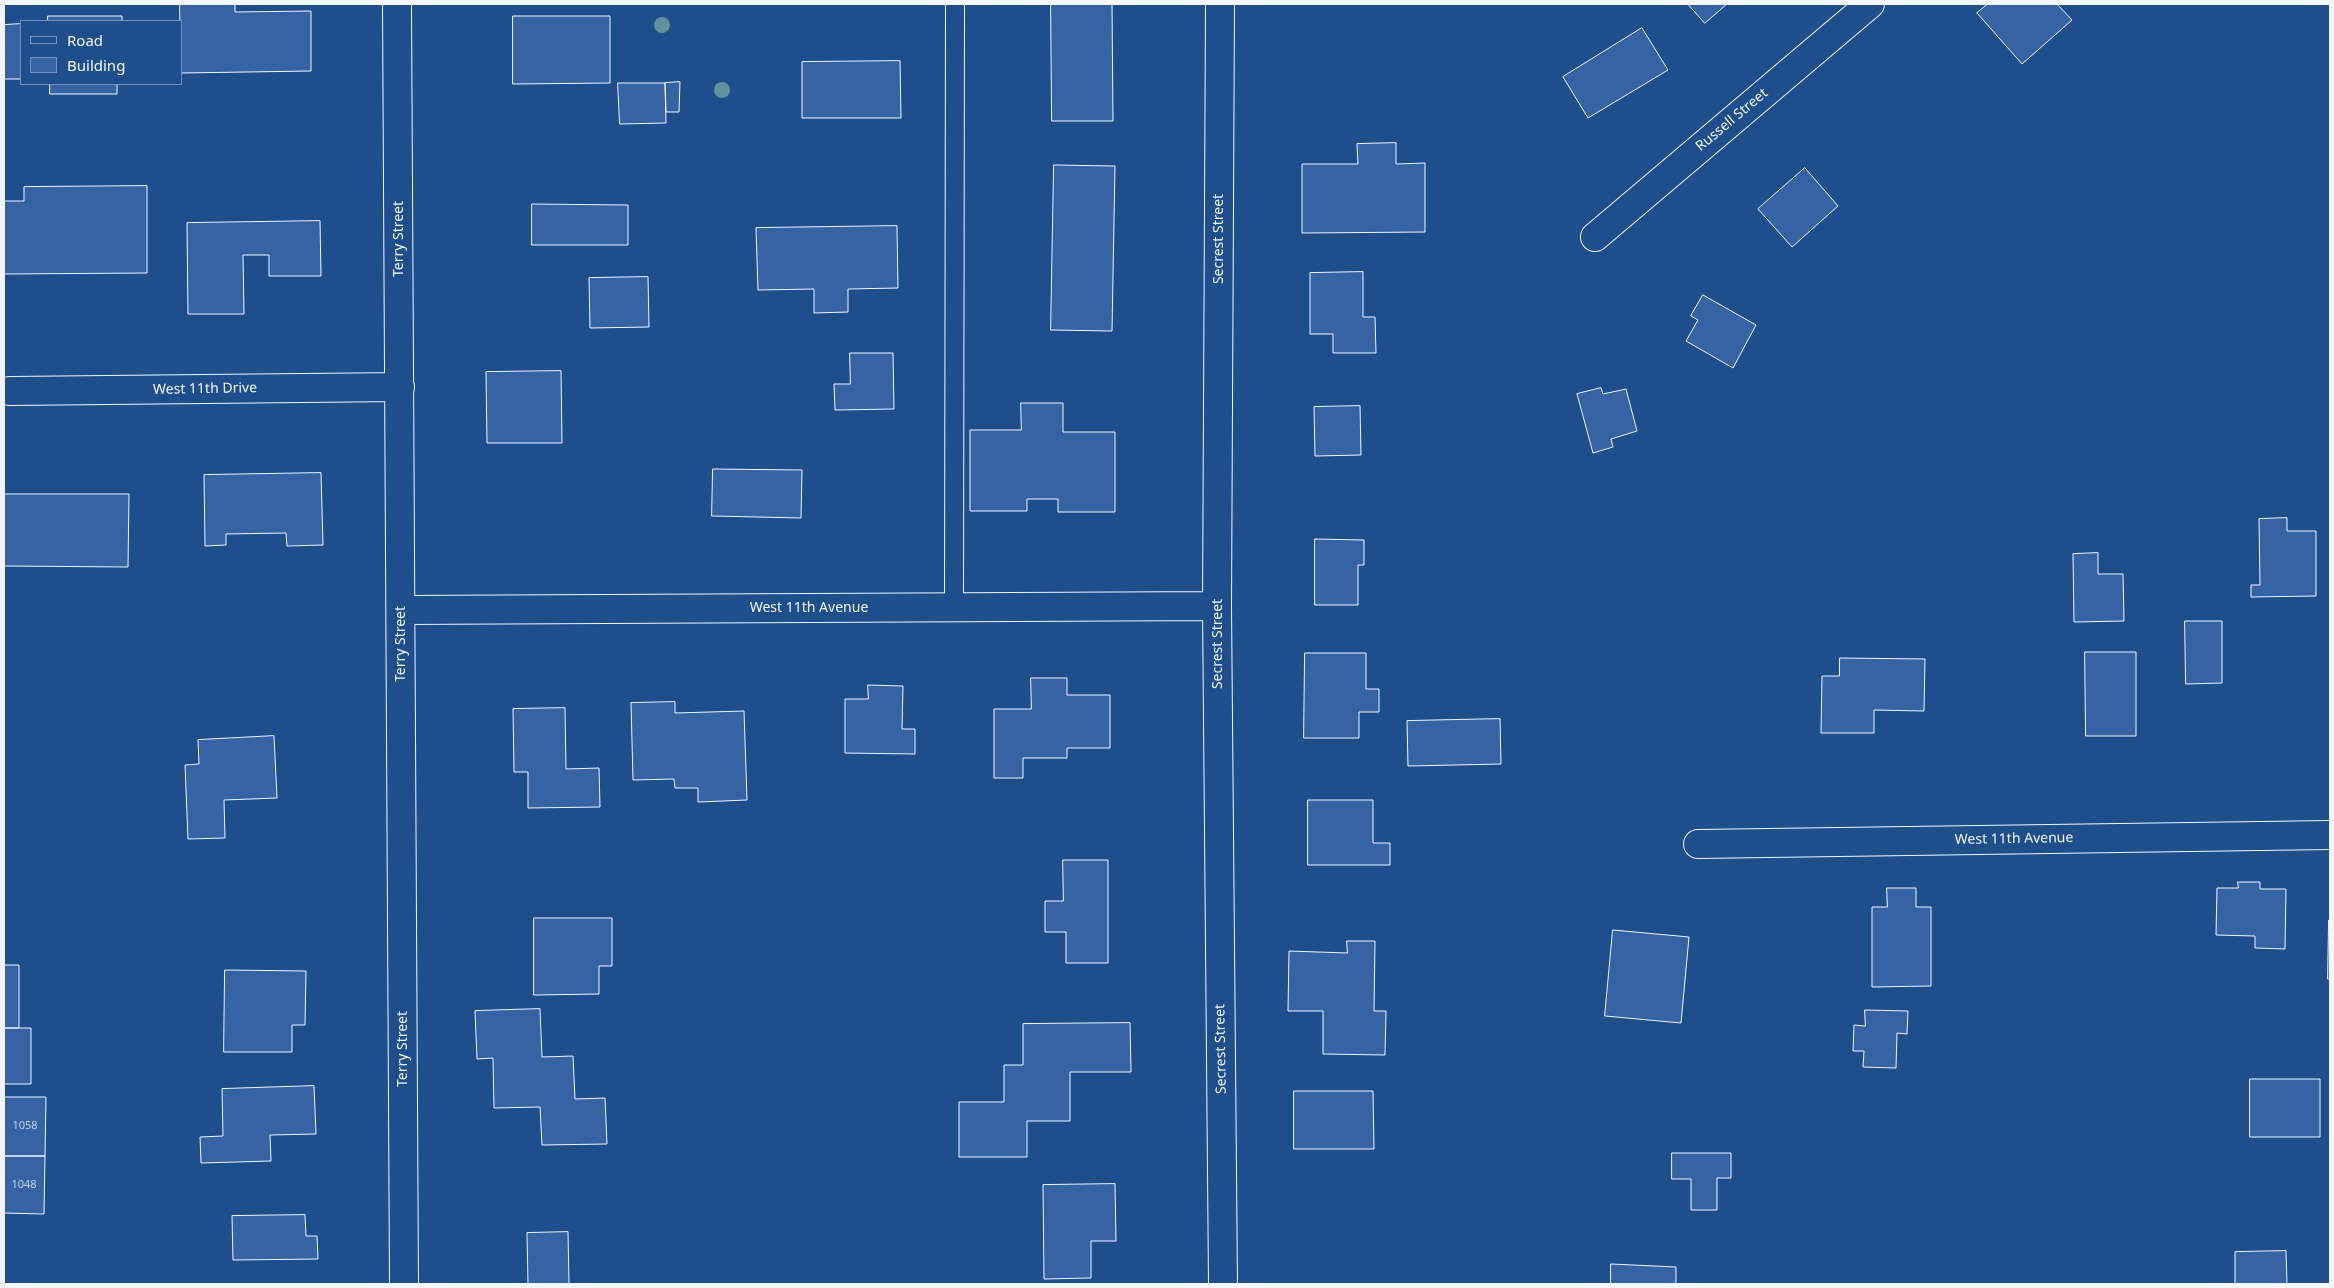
<!DOCTYPE html>
<style>
body{margin:0}
#map{position:relative;width:2334px;height:1288px;overflow:hidden;background:#1f4e8c;font-family:"Noto Sans",sans-serif}
canvas{display:block}
.frame{position:absolute;inset:0;border:5px solid #f2f6ff;pointer-events:none}
.legend{position:absolute;left:20px;top:20px;width:162px;height:65px;box-sizing:border-box;background:#1f4e8c;border:1px solid #7391ba;margin:0;padding:6px 9px;list-style:none;font-size:15px;color:#f2f6ff}
.legend li{display:flex;align-items:center;gap:10px;height:25px}
.legend b{width:25px;border:1px solid #7391ba}
</style>
<div id="map">
<canvas width="2334" height="1288"></canvas>
<div class="frame"></div>
<ul class="legend">
<li><b style="height:6px;background:#1f4e8c"></b>Road</li>
<li><b style="height:14px;background:#3563a3"></b>Building</li>
</ul>
</div>
<script>
const ctx = document.querySelector('canvas').getContext('2d');
ctx.lineJoin = 'round';
function fillPath(path, color) { ctx.fillStyle = color; ctx.fill(path, 'evenodd'); }
function stroke(path, color, width, dash) { ctx.strokeStyle = color; ctx.lineWidth = width; ctx.lineCap = dash ? 'butt' : 'round'; ctx.setLineDash(dash || []); ctx.stroke(path); }
function label(font, color, halo, rows, align = 'center') {
  ctx.font = font + ' "Noto Sans",sans-serif'; ctx.lineWidth = 4; ctx.setLineDash([]); ctx.textBaseline = 'middle'; ctx.strokeStyle = halo; ctx.fillStyle = color; for (const [text, x, y, turn = 0] of rows) {
    ctx.save(); ctx.translate(x, y); ctx.rotate((+turn || 0) * Math.PI / 180); ctx.textAlign = isNaN(turn) ? turn : align; if (halo) ctx.strokeText(text, 0, 0); ctx.fillText(text, 0, 0); ctx.restore();
  }
}
const building = new Path2D(`
 M180,4H235V12L311,11V71L181,73Z
 M1051,4H1112L1113,121H1052Z
 M1688,4H1727L1705,23Z
 M1988,4H2057L2072,20L2022,64L1977,13Z
 M48,16H122V21H48Z
 M513,16H610V83L513,84Z
 M21,24V79H4V25Z
 M1642,28L1668,70L1588,118L1563,77Z
 M900,61L901,118H802V62Z
 M680,82L679,112H666L665,83Z
 M618,83H665L666,123L620,124Z
 M50,84H117V94H50Z
 M1396,143V164L1425,163V232L1302,233V164H1358L1357,144Z
 M1054,165L1115,166L1112,331L1051,330Z
 M1805,168L1838,206L1792,247L1758,209Z
 M147,186V273L4,274V201H24V187Z
 M532,204L628,205V245H532Z
 M320,221L321,276H269V255H243L244,314H188L187,223Z
 M897,226L898,288L848,289V312L814,313V289L758,290L756,228Z
 M1363,272V317H1375L1376,353H1333V334H1310V273Z
 M648,277L649,327L590,328L589,278Z
 M1703,295L1756,325L1733,368L1686,341L1698,320L1691,316Z
 M850,353H893L894,409L835,410L834,384H850Z
 M561,371L562,443H487L486,372Z
 M1601,388L1603,394L1626,389L1637,431L1611,439L1613,447L1593,453L1577,394Z
 M1021,403H1063V432H1115V512H1058V499H1027V511H970V430H1021Z
 M1360,406L1361,455L1315,456L1314,407Z
 M713,469L802,470L801,518L712,516Z
 M321,473L323,545L287,546L286,533L226,534V545L205,546L204,475Z
 M4,494H129L128,567L4,566Z
 M2287,518V531H2316V596L2251,597V585H2260L2259,519Z
 M1315,539L1364,540V565H1358V605H1315Z
 M2098,553V574H2123L2124,621L2074,622L2073,554Z
 M2185,621H2222V683L2186,684Z
 M2085,652H2136V736H2086Z
 M1305,653H1366V689H1379V712H1359V738H1304Z
 M1840,658L1925,659L1924,711L1874,710V733H1821L1822,676H1839Z
 M1031,678H1067V695H1110V748H1067V758H1023V778H994V709H1031Z
 M868,685L903,686L902,729H915V754L845,753V699H868Z
 M675,702V713L744,711L747,800L698,802V788H675L674,779L633,780L631,703Z
 M565,708L566,769L599,768L600,807L528,808V772H514L513,709Z
 M1500,719L1501,764L1408,766L1407,721Z
 M274,736L277,798L224,800L225,838L188,839L185,765L199,764L198,740Z
 M1308,800H1373V843H1390V865H1308Z
 M1063,860H1108V963H1066V932H1045V901H1063Z
 M2238,882H2260V889H2286L2285,949L2255,948V936L2216,935L2217,888H2238Z
 M1887,888H1916V907H1931V986L1872,987V907H1887Z
 M534,918H612V966H599V994L534,995Z
 M2329,920H2330V979H2328Z
 M1613,930L1689,937L1681,1023L1605,1016Z
 M1347,941H1375L1374,1011H1386L1385,1055L1323,1054V1011H1288L1289,951L1347,953Z
 M4,965H19V1028H4Z
 M225,970L306,971L305,1025H292V1052H224Z
 M540,1009L542,1057L573,1056L575,1099L605,1098L607,1144L542,1145L540,1107L494,1108L493,1058L477,1059L475,1011Z
 M1865,1010L1908,1011L1907,1034L1897,1033L1896,1068L1863,1067L1864,1051H1853L1854,1025L1865,1026Z
 M1130,1023L1131,1072H1070V1121H1027V1157H959V1102H1004V1065H1023V1024Z
 M4,1028H31V1084H4Z
 M2250,1079H2320V1137H2250Z
 M314,1086L316,1134L270,1135L271,1161L201,1163L200,1137L223,1136L222,1089Z
 M1294,1091H1373L1374,1149H1294Z
 M4,1097H46L45,1156H4Z
 M1672,1153H1731V1178H1717V1210H1691V1179H1672Z
 M4,1156H45L44,1214L4,1213Z
 M1115,1184L1116,1241H1091V1278L1044,1279L1043,1185Z
 M305,1215L306,1236H317L318,1259L233,1260L232,1216Z
 M568,1232L569,1284H528L527,1233Z
 M2286,1251L2287,1284H2235V1252Z
 M1611,1264L1676,1267V1284H1611Z`);
fillPath(building, '#3563a3');
stroke(building, '#f2f6ff', 1);
const service = new Path2D(`
 M954,607L955,4`);
const minor = new Path2D(`
 M397,4L404,1284
 M1220,4L1217,606L1223,1284
 M1595,237L1870,4
 M10,391L400,387
 M401,610L1217,606
 M1698,844L2330,835`);
stroke(service, '#f2f6ff', 20);
stroke(minor, '#f2f6ff', 30);
stroke(service, '#1f4e8c', 18);
stroke(minor, '#1f4e8c', 28);
ctx.fillStyle = '#61919a';
for (const [x, y] of [
 [662,25],
 [722,90]
]) { ctx.beginPath(); ctx.arc(x, y, 8, 0, 2 * Math.PI); ctx.fill(); }
label('11px', '#c3d1e8', null, [
 ["1058",25,1126],
 ["1048",24,1185]
]);
label('14px', '#f2f6ff', '#1f4e8c', [
 ["Russell Street",1732,120,-40],
 ["Terry Street",399,239,-90],
 ["Secrest Street",1219,239,-90],
 ["West 11th Drive",205,389,-1],
 ["West 11th Avenue",809,608],
 ["Terry Street",401,644,-90],
 ["Secrest Street",1218,644,-90],
 ["West 11th Avenue",2014,839,-1],
 ["Terry Street",403,1049,-90],
 ["Secrest Street",1221,1049,-91]
]);
</script>
